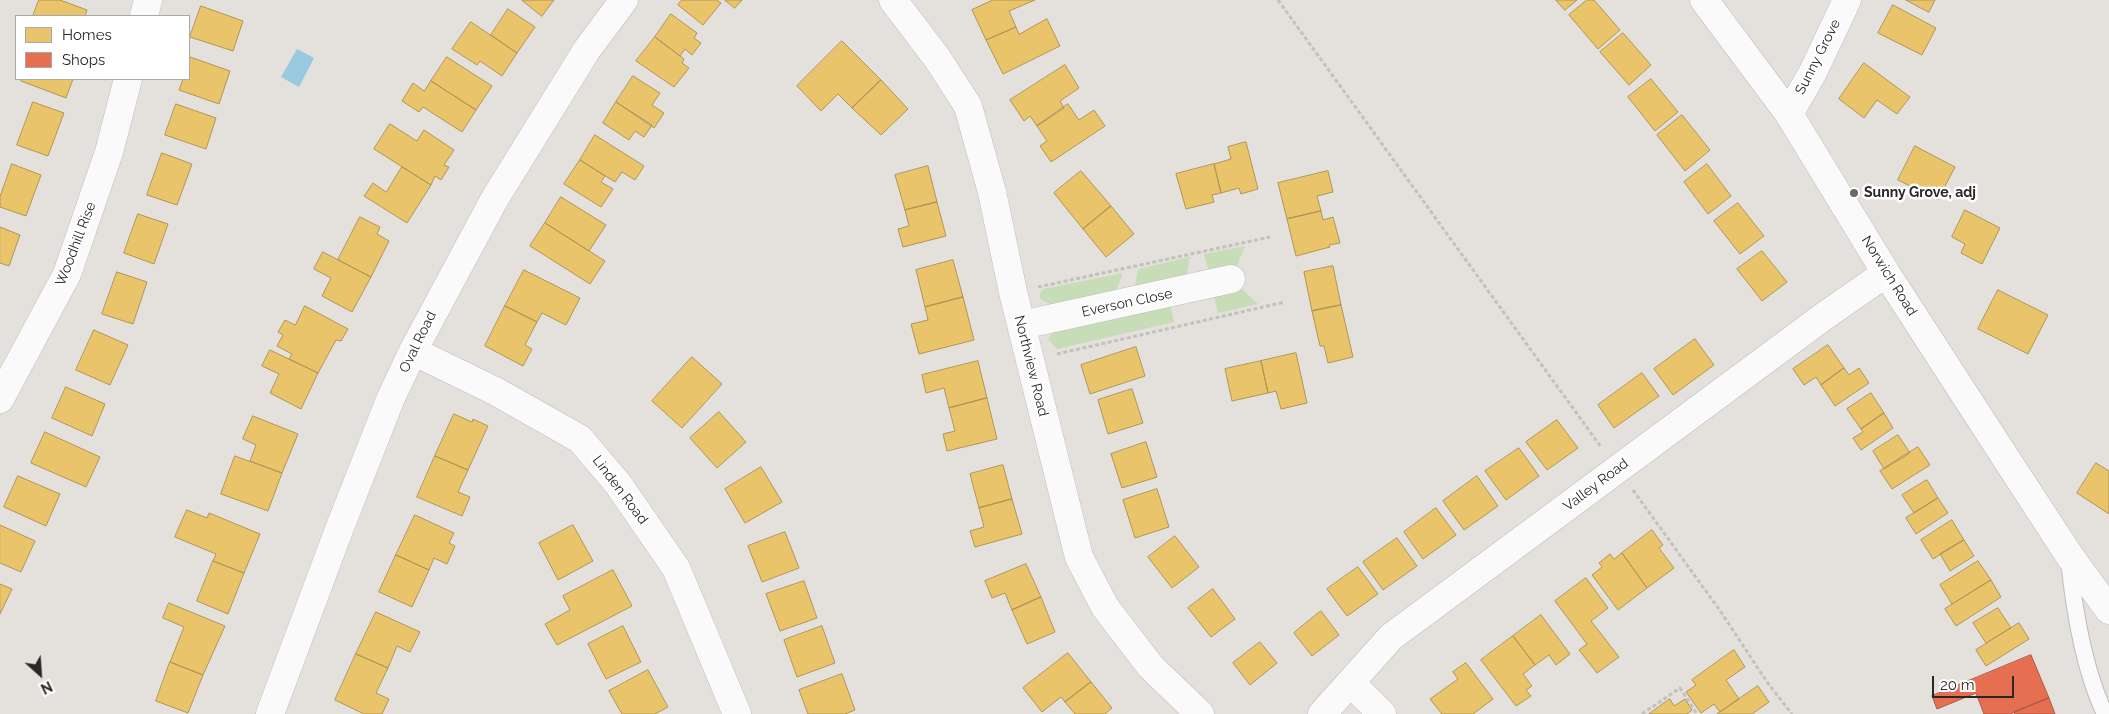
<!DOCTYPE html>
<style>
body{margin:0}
#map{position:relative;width:2109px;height:714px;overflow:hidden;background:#e4e1dc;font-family:Raleway,sans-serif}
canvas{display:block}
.legend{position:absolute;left:15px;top:15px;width:175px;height:65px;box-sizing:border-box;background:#fff;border:1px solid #a9a9a9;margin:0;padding:6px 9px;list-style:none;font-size:15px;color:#272727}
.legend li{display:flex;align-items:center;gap:10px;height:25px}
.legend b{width:25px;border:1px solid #a9a9a9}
.north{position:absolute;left:15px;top:649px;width:50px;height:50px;-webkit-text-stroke:4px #fff;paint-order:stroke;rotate:154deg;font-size:14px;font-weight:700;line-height:20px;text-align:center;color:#272727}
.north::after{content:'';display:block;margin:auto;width:18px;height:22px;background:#272727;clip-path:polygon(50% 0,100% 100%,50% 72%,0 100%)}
.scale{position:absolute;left:1932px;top:676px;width:82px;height:22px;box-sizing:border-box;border:2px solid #272727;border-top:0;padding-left:6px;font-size:15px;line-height:18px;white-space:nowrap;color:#272727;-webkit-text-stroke:4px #fff;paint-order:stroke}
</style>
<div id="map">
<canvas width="2109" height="714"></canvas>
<ul class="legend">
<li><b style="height:14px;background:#e9c46a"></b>Homes</li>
<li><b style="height:14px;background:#e76f51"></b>Shops</li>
</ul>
<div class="north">N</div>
<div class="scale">20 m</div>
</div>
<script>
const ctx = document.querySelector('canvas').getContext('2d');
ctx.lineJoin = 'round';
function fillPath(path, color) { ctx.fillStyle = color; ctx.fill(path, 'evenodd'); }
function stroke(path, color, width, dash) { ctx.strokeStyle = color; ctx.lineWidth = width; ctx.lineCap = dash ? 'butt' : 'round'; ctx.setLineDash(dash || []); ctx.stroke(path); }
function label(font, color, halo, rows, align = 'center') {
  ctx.font = font + ' Raleway,sans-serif'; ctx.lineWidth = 5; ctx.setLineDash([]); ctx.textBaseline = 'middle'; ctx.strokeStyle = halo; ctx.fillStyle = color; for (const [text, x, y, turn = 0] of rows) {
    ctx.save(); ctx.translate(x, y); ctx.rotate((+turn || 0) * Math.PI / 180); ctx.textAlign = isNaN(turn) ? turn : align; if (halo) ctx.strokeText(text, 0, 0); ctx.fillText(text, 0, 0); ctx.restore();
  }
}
fillPath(new Path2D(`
 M1245,246L1236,268L1210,276L1204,254Z
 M1190,257L1186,279L1134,290L1138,269Z
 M1123,273L1114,295C1092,300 1058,315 1040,298V293L1043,289Z
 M1240,287L1258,304L1218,313L1213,293Z
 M1170,303L1174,322L1057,349L1048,339L1054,331Z`), '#c6ddb8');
fillPath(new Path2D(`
 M297,49L314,58L299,87L281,77Z`), '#97cae0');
const homes = new Path2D(`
 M39,0H60L87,10L85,16H33Z
 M522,0H554L542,16Z
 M682,0H717L721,3L703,25L678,5Z
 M725,0H742L735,8Z
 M993,0H1035L1009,11L1016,27L986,40L972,10Z
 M1556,0H1577L1565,10Z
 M1587,0H1594L1620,30L1598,49L1569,15Z
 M1906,0H1935L1929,12Z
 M1893,5L1936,28L1922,55L1878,33Z
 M201,6L243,21L233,51L190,37Z
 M508,9L535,27L517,53L491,35Z
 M671,14L697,33L694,38L701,43L692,55L685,49L680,56L655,37Z
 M1047,19L1060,46L1003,74L986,40L1016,27L1019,34Z
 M471,22L517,53L502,76L480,61L477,65L452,49Z
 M1623,33L1651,65L1629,85L1600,52Z
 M655,37L684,59L682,63L689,68L674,87L636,61Z
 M842,41L881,80L852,108L838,94L821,111L797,86Z
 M190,57L230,71L219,104L179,90L183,79H189Z
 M447,57L492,86L476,110L431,81Z
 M1864,63L1910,97L1897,114L1877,100L1864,118L1839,99Z
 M1065,65L1079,88L1060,101L1064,108L1037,126L1030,116L1024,121L1010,100Z
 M633,76L660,93L652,105L664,113L654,128L616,102Z
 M22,79H73L66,98L21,81Z
 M1651,79L1678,112L1655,131L1628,97Z
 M881,80L908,109L881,135L852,108Z
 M431,81L476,110L462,132L423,107L419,112L402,101L413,83L424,91Z
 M33,102L64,113L48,156L17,145Z
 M616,102L652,125L644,137L635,131L629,140L603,123Z
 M176,104L216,118L206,149L165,135Z
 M1068,104L1079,120L1094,110L1105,126L1051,162L1040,146L1047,141L1037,126Z
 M1682,115L1710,150L1685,171L1657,135Z
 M390,124L417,141L424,130L454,150L444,165L449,167L441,180L435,176L431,185L374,149Z
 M595,135L644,166L635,180L622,172L615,182L580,160Z
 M1246,142L1258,189L1241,194L1239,188L1221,193L1214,164L1231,159L1228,147Z
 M1915,146L1955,167L1938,200L1898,180Z
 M162,153L192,164L177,205L147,195Z
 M580,160L605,176L601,182L613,189L601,207L564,184Z
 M12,164L41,175L26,216L0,207V197Z
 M1214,164L1221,193L1212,195L1214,202L1186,209L1176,174Z
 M1707,164L1731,196L1708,214L1684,182Z
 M928,166L937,202L905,210L895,175Z
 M402,167L431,185L407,223L364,196L373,183L386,192Z
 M1081,171L1111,206L1083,229L1054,193Z
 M1328,171L1333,192L1317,196L1321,211L1287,219L1278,183Z
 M561,197L606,225L589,251L545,223Z
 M937,202L946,236L903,247L898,229L909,226L905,210Z
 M1738,203L1764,236L1740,254L1714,221Z
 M1111,206L1134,234L1106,257L1083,229Z
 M1965,210L2000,228L1982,264L1961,253L1965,244L1952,237Z
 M1321,211L1323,220L1333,217L1340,243L1329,245L1330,247L1296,256L1287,219Z
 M138,214L168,224L154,264L124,253Z
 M360,217L380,227L377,234L389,241L371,277L338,260Z
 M545,223L605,261L590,284L530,246Z
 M0,227L20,235L9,266L0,263Z
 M1762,251L1787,282L1762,301L1737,269Z
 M323,252L371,277L352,312L322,296L331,278L314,269Z
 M953,260L963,297L925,307L916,270Z
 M1333,266L1341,305L1312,311L1304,272Z
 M524,270L580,298L566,325L542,313L537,322L505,306Z
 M117,272L147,282L133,324L102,314Z
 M1998,290L2048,315L2028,354L1978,329Z
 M963,297L974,340L919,354L911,324L928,320L925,307Z
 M1341,305L1353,357L1328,363L1324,346H1320L1312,311Z
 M305,306L348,329L341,341L336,340L318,373L289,359L292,354L277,346L283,335L278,332L285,320L295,325Z
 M505,306L537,322L525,345L532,349L523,366L485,346Z
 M94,330L128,345L110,385L76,370Z
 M1695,339L1714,365L1673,395L1654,369Z
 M1828,345L1844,368L1821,385L1816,377L1804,385L1793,369Z
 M1136,347L1145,376L1090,394L1081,365Z
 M270,350L318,373L301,409L270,393L279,374L262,366Z
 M1296,353L1307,403L1281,409L1276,391L1268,393L1261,361Z
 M692,357L722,384L682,428L652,401Z
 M978,361L987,398L949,408L944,388L926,393L922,375Z
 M1261,361L1268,393L1232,401L1225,369Z
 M1844,368L1849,375L1859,368L1869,383L1835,406L1821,385Z
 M1642,373L1659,396L1614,428L1598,405Z
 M66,387L105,404L92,436L52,418Z
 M1132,389L1143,423L1108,434L1098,400Z
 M1871,393L1884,413L1861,429L1847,409Z
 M987,398L997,439L947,451L943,434L955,431L949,408Z
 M719,412L746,442L717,468L690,438Z
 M1884,413L1893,428L1861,450L1853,438L1863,432L1861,429Z
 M454,414L472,422L473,419L488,426L468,470L435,456Z
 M253,416L298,434L282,473L250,461L256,445L243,439Z
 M1557,420L1578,448L1547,470L1526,442Z
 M45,432L100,457L86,487L31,463Z
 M1898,435L1910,453L1884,469L1873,451Z
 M1146,442L1157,477L1122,488L1111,454Z
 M1918,447L1930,465L1892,489L1880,471Z
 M1519,448L1539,476L1506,500L1485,471Z
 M235,456L282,473L268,511L221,494Z
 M435,456L468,470L458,492L470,497L462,516L417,497Z
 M2096,463L2109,471V514L2077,493Z
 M1003,465L1012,499L979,508L970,474Z
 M761,467L782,502L745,523L725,489Z
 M18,476L60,494L46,526L4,507Z
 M1477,476L1498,506L1464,530L1443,501Z
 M1927,480L1938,498L1914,513L1902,495Z
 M1157,489L1169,527L1135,538L1123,500Z
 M1938,498L1948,513L1916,534L1906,518Z
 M1012,499L1022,534L975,547L970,531L984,527L979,508Z
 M1436,508L1456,535L1423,559L1404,532Z
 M187,510L207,518L209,513L260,534L244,573L213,561L216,554L175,537Z
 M415,515L454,533L449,543L455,546L447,564L434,558L429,570L396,555Z
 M1952,520L1964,540L1933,559L1921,540Z
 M0,525L35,541L21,572L0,563Z
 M573,525L593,561L558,580L539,543Z
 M1652,530L1663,545L1659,548L1674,568L1647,588L1622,553Z
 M785,532L799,568L762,582L748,546Z
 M1175,536L1199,567L1172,588L1148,557Z
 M1397,538L1417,566L1383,590L1363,562Z
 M1964,540L1974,556L1950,571L1940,554Z
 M1622,553L1647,588L1618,610L1592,575L1602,567L1599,563L1610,554L1614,559Z
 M396,555L429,570L412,607L379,592Z
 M213,561L244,573L228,614L197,601Z
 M1978,561L1991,580L1952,604L1940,585Z
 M1026,564L1041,597L1012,610L1005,593L992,598L985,581Z
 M1358,567L1378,594L1347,616L1327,589Z
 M613,570L632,606L557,645L545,624L570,610L563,596Z
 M1586,578L1608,608L1591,621L1619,657L1597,673L1579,650L1587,644L1555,601Z
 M1991,580L2001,597L1956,626L1945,609Z
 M804,581L817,618L780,631L766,594Z
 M0,584L12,589L0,614Z
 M1213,589L1235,619L1211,637L1188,608Z
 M1041,597L1055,632L1027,644L1012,610Z
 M169,603L225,626L203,675L170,662L184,627L163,618Z
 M1998,608L2011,628L1986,643L1973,623Z
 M1321,611L1339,635L1312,656L1294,633Z
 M376,612L420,632L410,652L397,646L388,668L356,654Z
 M1541,615L1570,654L1556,665L1549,655L1535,665L1513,636Z
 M2019,623L2029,639L1986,666L1976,650Z
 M623,626L641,662L606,679L588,644Z
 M822,626L835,663L797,677L784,640Z
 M1513,636L1535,665L1523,674L1532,686L1526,690L1531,696L1516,706L1481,660Z
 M1260,642L1277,663L1250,685L1233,663Z
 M1734,650L1745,667L1726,680L1739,699L1720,712L1714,704L1701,713L1686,692L1696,685L1692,680Z
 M1068,653L1091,682L1065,702L1061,697L1042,712L1023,688Z
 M356,654L388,668L376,693L389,699L382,714H364L335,700Z
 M170,662L203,675L188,713L156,701Z
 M1466,663L1493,699L1473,714H1442L1430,699L1458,679L1453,672Z
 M648,670L668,707L655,714H622L609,691Z
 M842,674L855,710L845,714H808L799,690Z
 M1091,682L1112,708L1105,714H1075L1065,702Z
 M1758,686L1769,702L1752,714H1717Z
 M1670,699L1674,706L1685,699L1692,710L1687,714H1649Z`);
fillPath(homes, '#e9c46a');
stroke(homes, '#af9556', 1);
const shops = new Path2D(`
 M2031,655L2049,698L2010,714H1984L1976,693L1937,709L1932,696Z
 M2049,698L2055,714H2015L2014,712Z`);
fillPath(shops, '#e76f51');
stroke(shops, '#ad5944', 1);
const service = new Path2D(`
 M2069,560C2074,609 2084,670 2105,714`);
const minor = new Path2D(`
 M893,0L937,58L968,106L992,192L1013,292L1079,557L1105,607L1151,667L1200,714
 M144,16L148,0
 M1789,114L1813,72L1847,0
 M1022,325L1231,279
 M413,351L495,391L580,439L618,484L676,568L737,714
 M0,399L67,274L109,152L128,79
 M1351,683L1382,714
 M270,714L340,527L390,400L413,351L494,200L586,51L624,0
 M1322,714L1391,637L1823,317L1886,273`);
const tertiary = new Path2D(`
 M1704,0L1789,114L1886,273L2007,460L2069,555L2109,610`);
stroke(service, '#bebdbd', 18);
stroke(minor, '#bebdbd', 29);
stroke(tertiary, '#bebdbd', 29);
stroke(new Path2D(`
 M1278,0L1601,447
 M1038,287L1270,237
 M1057,354L1285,302
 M1633,490L1721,612L1767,682L1792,714
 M1642,714L1680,688L1697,714`), '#c2c1c0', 3, [4, 2.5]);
stroke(service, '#fbfafa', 16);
stroke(minor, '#fbfafa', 28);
stroke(tertiary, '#fbfafa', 28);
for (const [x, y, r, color] of [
 [1854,193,5,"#696866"]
]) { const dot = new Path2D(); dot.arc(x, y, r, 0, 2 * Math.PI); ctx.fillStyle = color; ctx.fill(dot); stroke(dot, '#fff', 2); }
label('14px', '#272727', '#fff', [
 ["Sunny Grove",1818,57,-63],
 ["Woodhill Rise",76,244,-69],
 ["Norwich Road",1889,276,58],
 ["Everson Close",1127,303,-12],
 ["Oval Road",418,342,-64],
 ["Northview Road",1031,366,76],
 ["Valley Road",1596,485,-37],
 ["Linden Road",620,490,53]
]);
label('bold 14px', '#272727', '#fff', [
 ["Sunny Grove, adj",1864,193]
], 'left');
</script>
